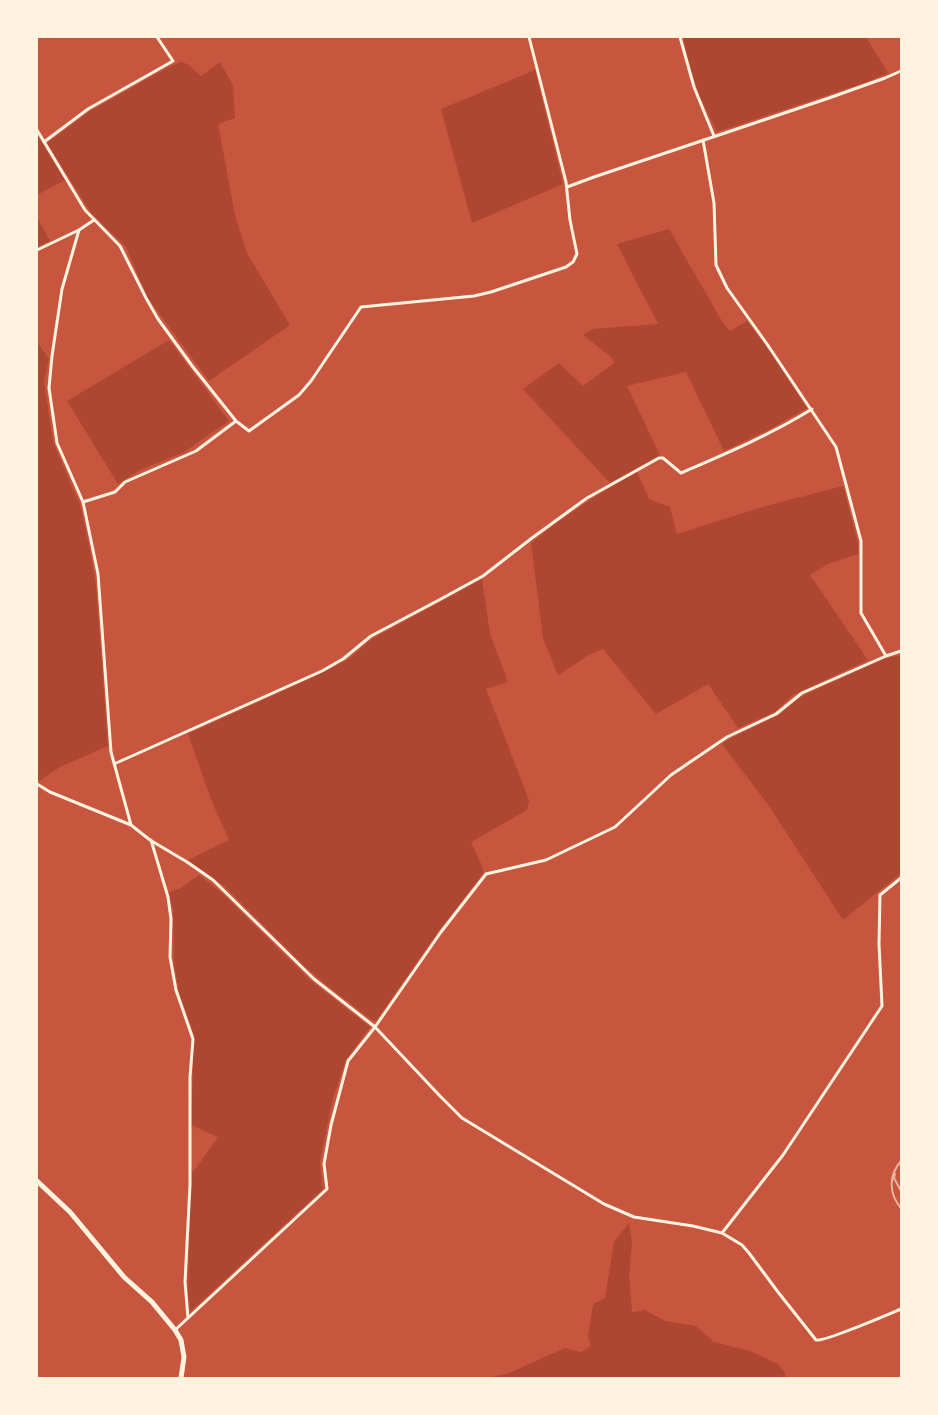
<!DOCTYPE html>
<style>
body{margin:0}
#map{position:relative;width:938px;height:1415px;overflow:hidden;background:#c8553d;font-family:Karla,sans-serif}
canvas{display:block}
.frame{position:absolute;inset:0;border:38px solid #fff3e0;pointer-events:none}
</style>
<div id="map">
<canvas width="938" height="1415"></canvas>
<div class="frame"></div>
</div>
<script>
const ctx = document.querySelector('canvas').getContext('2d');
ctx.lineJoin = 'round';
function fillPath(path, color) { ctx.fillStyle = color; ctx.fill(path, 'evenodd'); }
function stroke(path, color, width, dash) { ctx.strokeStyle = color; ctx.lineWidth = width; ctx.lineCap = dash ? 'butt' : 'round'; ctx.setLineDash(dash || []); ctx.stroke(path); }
fillPath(new Path2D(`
 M683,37H866L888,73L864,83L717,132L699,95L686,53Z
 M181,62L187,64L201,76L220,62L233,86L235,118L218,124L235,215L247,253L290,325L209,381L147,297L126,247L91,213L47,143L90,111L165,69Z
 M535,70L563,184L472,223L441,109Z
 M37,135L65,180L37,195Z
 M37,217L50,241L37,247Z
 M669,229L723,323L730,331L747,321L768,349L807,408L772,428L724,451L686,372L627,386L660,455L610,483L523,389L559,363L583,386L614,363L611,357L583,335L593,329L658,324L617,244Z
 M169,340L229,421L184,452L140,470L118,484L67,401Z
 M37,342L49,359L44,381L53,442L80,505L89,545L96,586L108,746L60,767L39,781L37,780Z
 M637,472L649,499L670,507L677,534L762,507L843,486L858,543V554L828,564L810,575L868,660L793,695L775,712L738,728L708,684L656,714L603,649L589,655L558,675L543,638L531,543C564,516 599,493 637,472Z
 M482,579L490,634L508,682L486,689L529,800L527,810L471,842L483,868V874L440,929L376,1021L372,1020L325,984L302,964L224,886L188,860L229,840L212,802L188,734L309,679L349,659L370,640Z
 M901,655V873L843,920L769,806L722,744L731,738L779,715L799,698L811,692L884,659Z
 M199,875L222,893L310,980L370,1027L346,1060L333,1098L320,1162L323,1189L190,1312L188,1293L191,1170L194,1171L218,1137L191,1125L194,1035L179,993L174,962L173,908L168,893L180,888Z
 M629,1223L632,1243L629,1275L632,1312L645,1310L665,1321L696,1326L714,1342L750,1351L778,1364L785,1373L786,1378H488L509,1373L565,1348L581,1352L591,1346L588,1336L593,1304L605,1298L614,1242Z`), '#ae4732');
stroke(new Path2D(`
 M680,37L694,87L714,136
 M37,130L85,210L120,246L146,298L158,319L193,367L236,421L249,431L299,395L311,381L361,307L474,296L491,292L566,267L573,262L577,254L570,220L566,182L529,37
 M703,140L714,203L716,265L727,288L767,344L836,447L861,541V613L886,656
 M44,142L88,109L173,61L157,37
 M567,187L594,177L829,98L885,78L901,71
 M79,230L62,289L52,356L49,388L57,443L83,502L98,574L111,752L131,825
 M37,250L79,230L94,220
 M83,502L115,492L125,482L196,451L236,421
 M114,764L322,671L343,659L371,636L439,600L483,576L532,538L587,498L659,458H663L681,473C725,454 770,435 812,409
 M37,784L50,792L131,825L150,840L187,862L213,880L314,979L375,1027L440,1096L462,1118L604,1204L634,1217L693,1226L722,1233L742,1245L749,1253L778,1292L816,1340C824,1342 889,1314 901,1309
 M151,840L168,897L171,919L170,957L176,990L193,1039L190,1077V1185L185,1282L188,1318
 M722,1233L783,1155L882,1006L879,944L880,895L901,878
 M175,1330L327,1189L324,1164L331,1125L348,1061L375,1027L441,932L486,874L546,860L615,827L671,775L727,737L776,714L802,693L886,656L901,651`), '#fff3e0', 3);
stroke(new Path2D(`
 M37,1181L70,1212L124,1277L152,1302L175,1330L181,1340L184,1357L181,1378`), '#fff3e0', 5);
stroke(new Path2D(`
 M901,1161C889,1175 888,1193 901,1208
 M895,1174L894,1178L901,1191`), '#e9b49f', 2);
</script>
